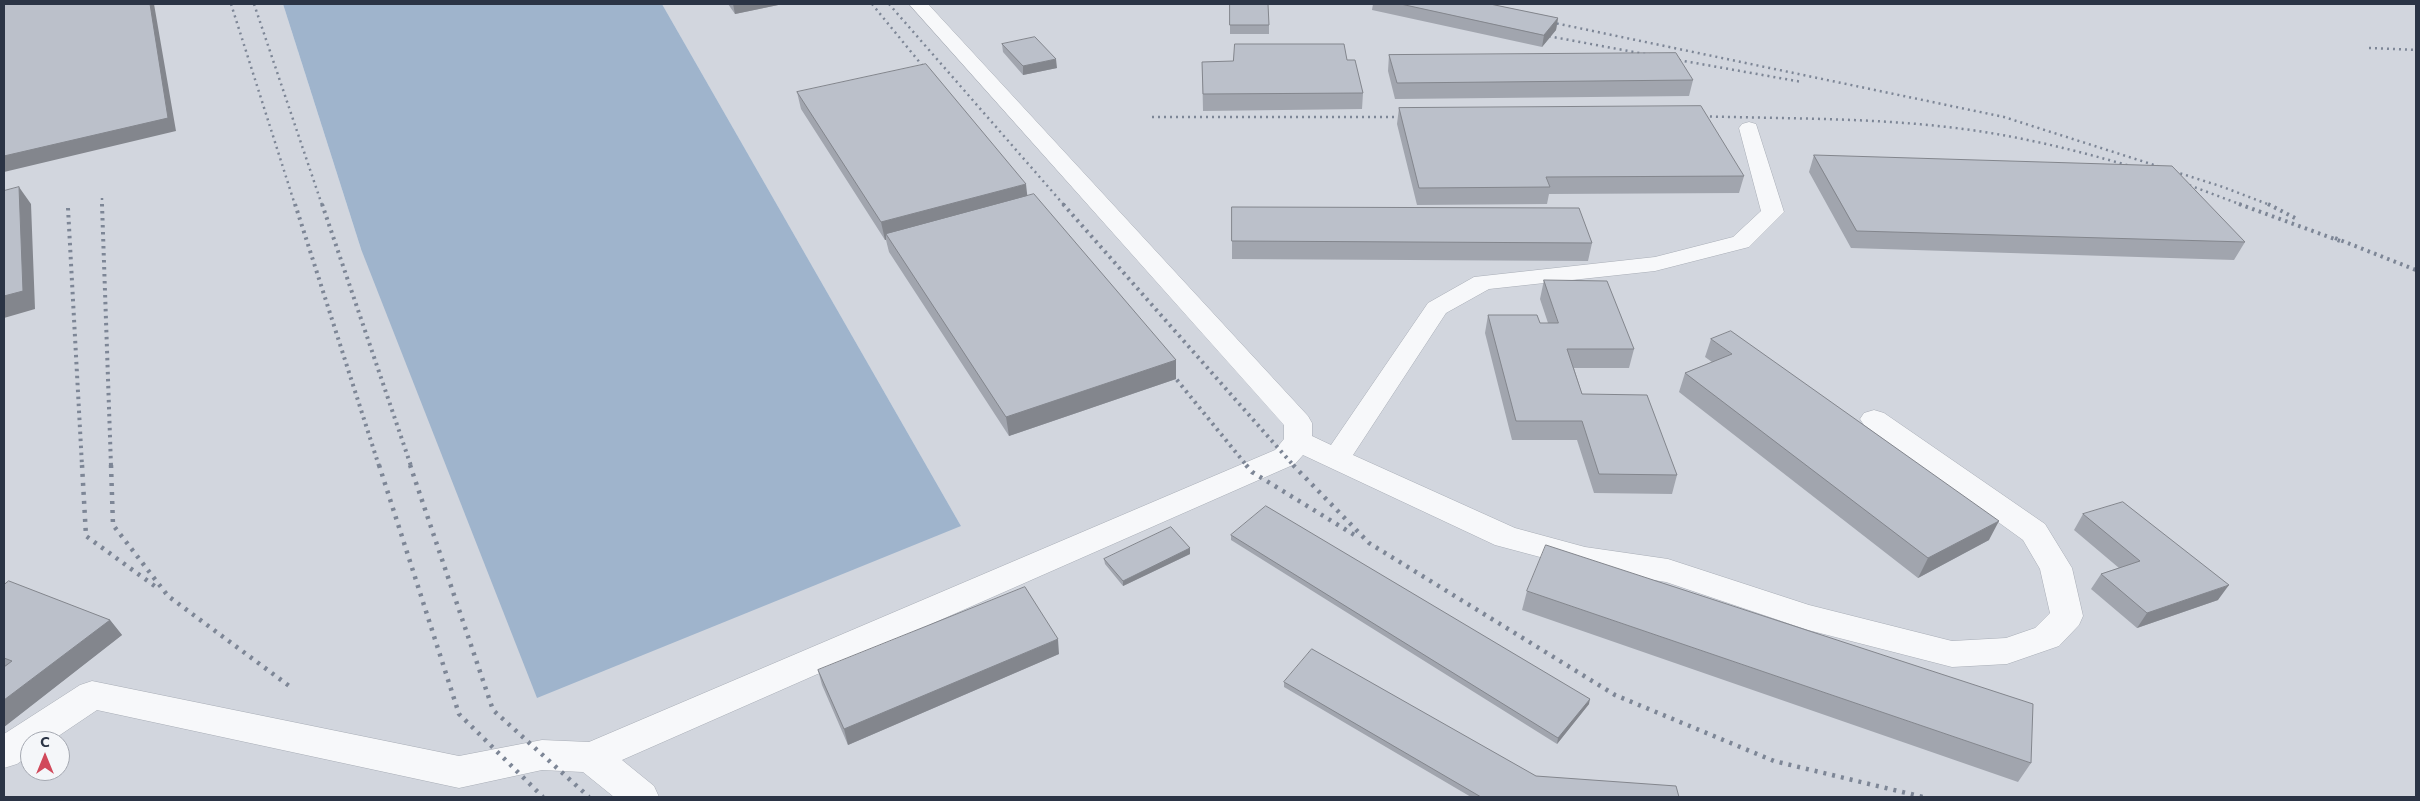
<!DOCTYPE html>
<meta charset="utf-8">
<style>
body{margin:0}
#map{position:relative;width:2420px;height:801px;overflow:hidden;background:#e4e7ec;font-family:Commissioner,sans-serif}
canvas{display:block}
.frame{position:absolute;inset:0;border:5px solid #2b3445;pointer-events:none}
.north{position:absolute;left:20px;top:731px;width:50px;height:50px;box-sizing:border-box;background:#f4f6f9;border:1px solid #a4a8b1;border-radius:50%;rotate:0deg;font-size:14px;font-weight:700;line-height:20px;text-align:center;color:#2b3445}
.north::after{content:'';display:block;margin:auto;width:18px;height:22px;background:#d1495b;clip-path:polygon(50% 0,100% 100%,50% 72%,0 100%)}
</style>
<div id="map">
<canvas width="2420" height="801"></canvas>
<div class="frame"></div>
<div class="north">С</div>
</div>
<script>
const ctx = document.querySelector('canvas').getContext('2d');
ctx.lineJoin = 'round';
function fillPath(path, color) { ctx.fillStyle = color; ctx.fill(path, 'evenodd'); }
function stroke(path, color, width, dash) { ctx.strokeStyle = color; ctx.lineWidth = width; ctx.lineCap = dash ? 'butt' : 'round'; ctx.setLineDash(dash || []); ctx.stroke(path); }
fillPath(new Path2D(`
 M4,4H283L361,249L961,526L662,4H2416V797H4ZM30,741H60V771H30Z`), '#d2d6de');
fillPath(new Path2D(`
 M283,4H662L961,526L537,698L361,249Z`), '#9fb4cc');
const minor = new Path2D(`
 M909,4H928L1308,416L1312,423V436L1331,445L1428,303L1474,277L1655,257L1733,237L1761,211L1739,128L1742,124L1749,122L1756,124L1784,212L1749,247L1655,271L1489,289L1446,313L1353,455L1515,528L1585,547L1668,559L1809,605L1952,641L2006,638L2035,628L2050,613L2040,569L2023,540L1864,425L1860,419L1864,413L1874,410L1884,413L2045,524L2072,568L2083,616L2079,625L2059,646L2007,664L1952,667L1808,630L1666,582L1585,569L1495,545L1303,455L1295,464L622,760L654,786L659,797H614L583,772L542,770L459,788L97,710L51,741H30V755L17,764L4,768V734L80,685L92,681L459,756L542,740L589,742L1275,450L1284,439V425Z`);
stroke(minor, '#a9aeb7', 1);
fillPath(minor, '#f7f8fa');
stroke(new Path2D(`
 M231,4L295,205
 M254,4L322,205
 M872,4L930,75
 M889,4L1064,205
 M1545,21L2004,117L2223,187L2270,205
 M1537,34L1650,55
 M2369,48L2416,50
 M1667,58L1802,82
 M1692,116C1785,119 1879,117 1971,130C2028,138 2082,152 2137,168
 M1152,117H1412
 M2178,181L2242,205
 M102,198V205`), '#7d8696', 2.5, [2, 4]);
stroke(new Path2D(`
 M102,204L111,466
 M295,204L379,466
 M322,204L411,466
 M1063,204L1294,466
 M2239,204L2340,241
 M2268,204L2295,218
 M68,208L82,466
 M2335,238L2416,270
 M1168,369L1247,466`), '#7d8696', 4, [2.5, 4.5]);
stroke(new Path2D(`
 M82,465L86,536L156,587
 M111,465L113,525L168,596L292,688
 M379,465L459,714L543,797
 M410,465L493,710L589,797
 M1246,465L1252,472L1356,536
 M1293,465L1369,543L1615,695L1774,761L1923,797`), '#7d8696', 4.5, [3, 6]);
fillPath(new Path2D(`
 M728,4H783L735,14Z
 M1230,4L1269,25V34H1230Z
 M1373,4H1490L1558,18L1556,30L1542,47L1372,10Z
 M1002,44L1057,68L1023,75L1003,52Z
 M1389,55L1693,80L1689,96L1395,99L1388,71Z
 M1347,60L1363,93L1362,109L1203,111L1202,62Z
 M797,92L1027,196L1176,360V379L1009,436L889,252L886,240H885L801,109Z
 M1399,108L1744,176L1739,193L1549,194L1547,204L1417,205L1397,124Z
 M1814,155L2245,242L2234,260L1851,248L1809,172Z
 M1232,207L1592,243L1588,261L1232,259Z
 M1544,280L1634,349L1629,368H1574L1582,394L1677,475L1672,494L1594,493L1577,440H1512L1485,333L1488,315L1540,323H1548L1540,299Z
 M1711,339L1989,540L1918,578L1679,392L1685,373L1712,362L1705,357Z
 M2083,514L2218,600L2137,628L2091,589L2101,574L2119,568L2074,530Z
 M1231,535L1589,704L1557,744L1231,540Z
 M1190,548V554L1123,586L1105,564L1104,559Z
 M4,585L110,620L122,635L4,727Z
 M1527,591L2031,763L2018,782L1522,610Z
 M1059,654L848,745L822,685L818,670Z
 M1284,682L1536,776L1679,797H1471L1284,687Z`), '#a1a5ae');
fillPath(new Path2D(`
 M150,4H154L176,131L4,172V156Z
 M733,4H783L735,14Z
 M1558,18L1556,30L1542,47L1544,35Z
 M1056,59L1057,68L1023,75V66Z
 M1026,184L1028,202L886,234V240H885L881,222Z
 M19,187L31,204L35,309L4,318V296Z
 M1176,360V379L1009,436L1006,417Z
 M1999,521L1989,540L1918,578L1928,558Z
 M1190,548V554L1123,586V581Z
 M2229,585L2218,600L2137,628L2147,613Z
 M110,620L122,635L4,727V700Z
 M1058,639L1059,654L848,745L844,729Z
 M1590,699L1589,704L1557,744L1558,738Z`), '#83868d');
const building = new Path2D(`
 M4,4H150L168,118L4,156Z
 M1230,4H1268L1269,25H1230Z
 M1401,4H1490L1558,18L1544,35Z
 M1035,37L1056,59L1023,66L1002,44Z
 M1235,44H1344L1347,60H1355L1363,93L1203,94L1202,62L1233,61Z
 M1676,53L1693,80L1397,83L1389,55Z
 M926,64L1026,184L881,222L797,92Z
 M1701,106L1744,176L1546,177L1550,187L1419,188L1399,108Z
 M1814,155L2172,166L2245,242L1857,231Z
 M19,187L23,291L4,296V191Z
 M1034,194L1176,360L1006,417L886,234Z
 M1232,207L1579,208L1592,243L1232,241Z
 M1544,280L1607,281L1634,349H1567L1582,394L1647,395L1677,475L1599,474L1582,421H1516L1488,315H1537L1540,323H1558Z
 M1731,331L1999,521L1928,558L1685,373L1732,354L1711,339Z
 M2123,502L2229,585L2147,613L2101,574L2140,561L2083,514Z
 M1266,506L1590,699L1558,738L1231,535Z
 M1171,527L1190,548L1123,581L1104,559Z
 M1546,545L2033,704L2031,763L1527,591Z
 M9,581L110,620L4,700V667L12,661L4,658V585Z
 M1025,587L1058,639L844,729L818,670Z
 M1312,649L1536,776L1676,786L1679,797H1481L1284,682Z`);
fillPath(building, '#bbc0ca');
stroke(building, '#83868d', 1);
</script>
